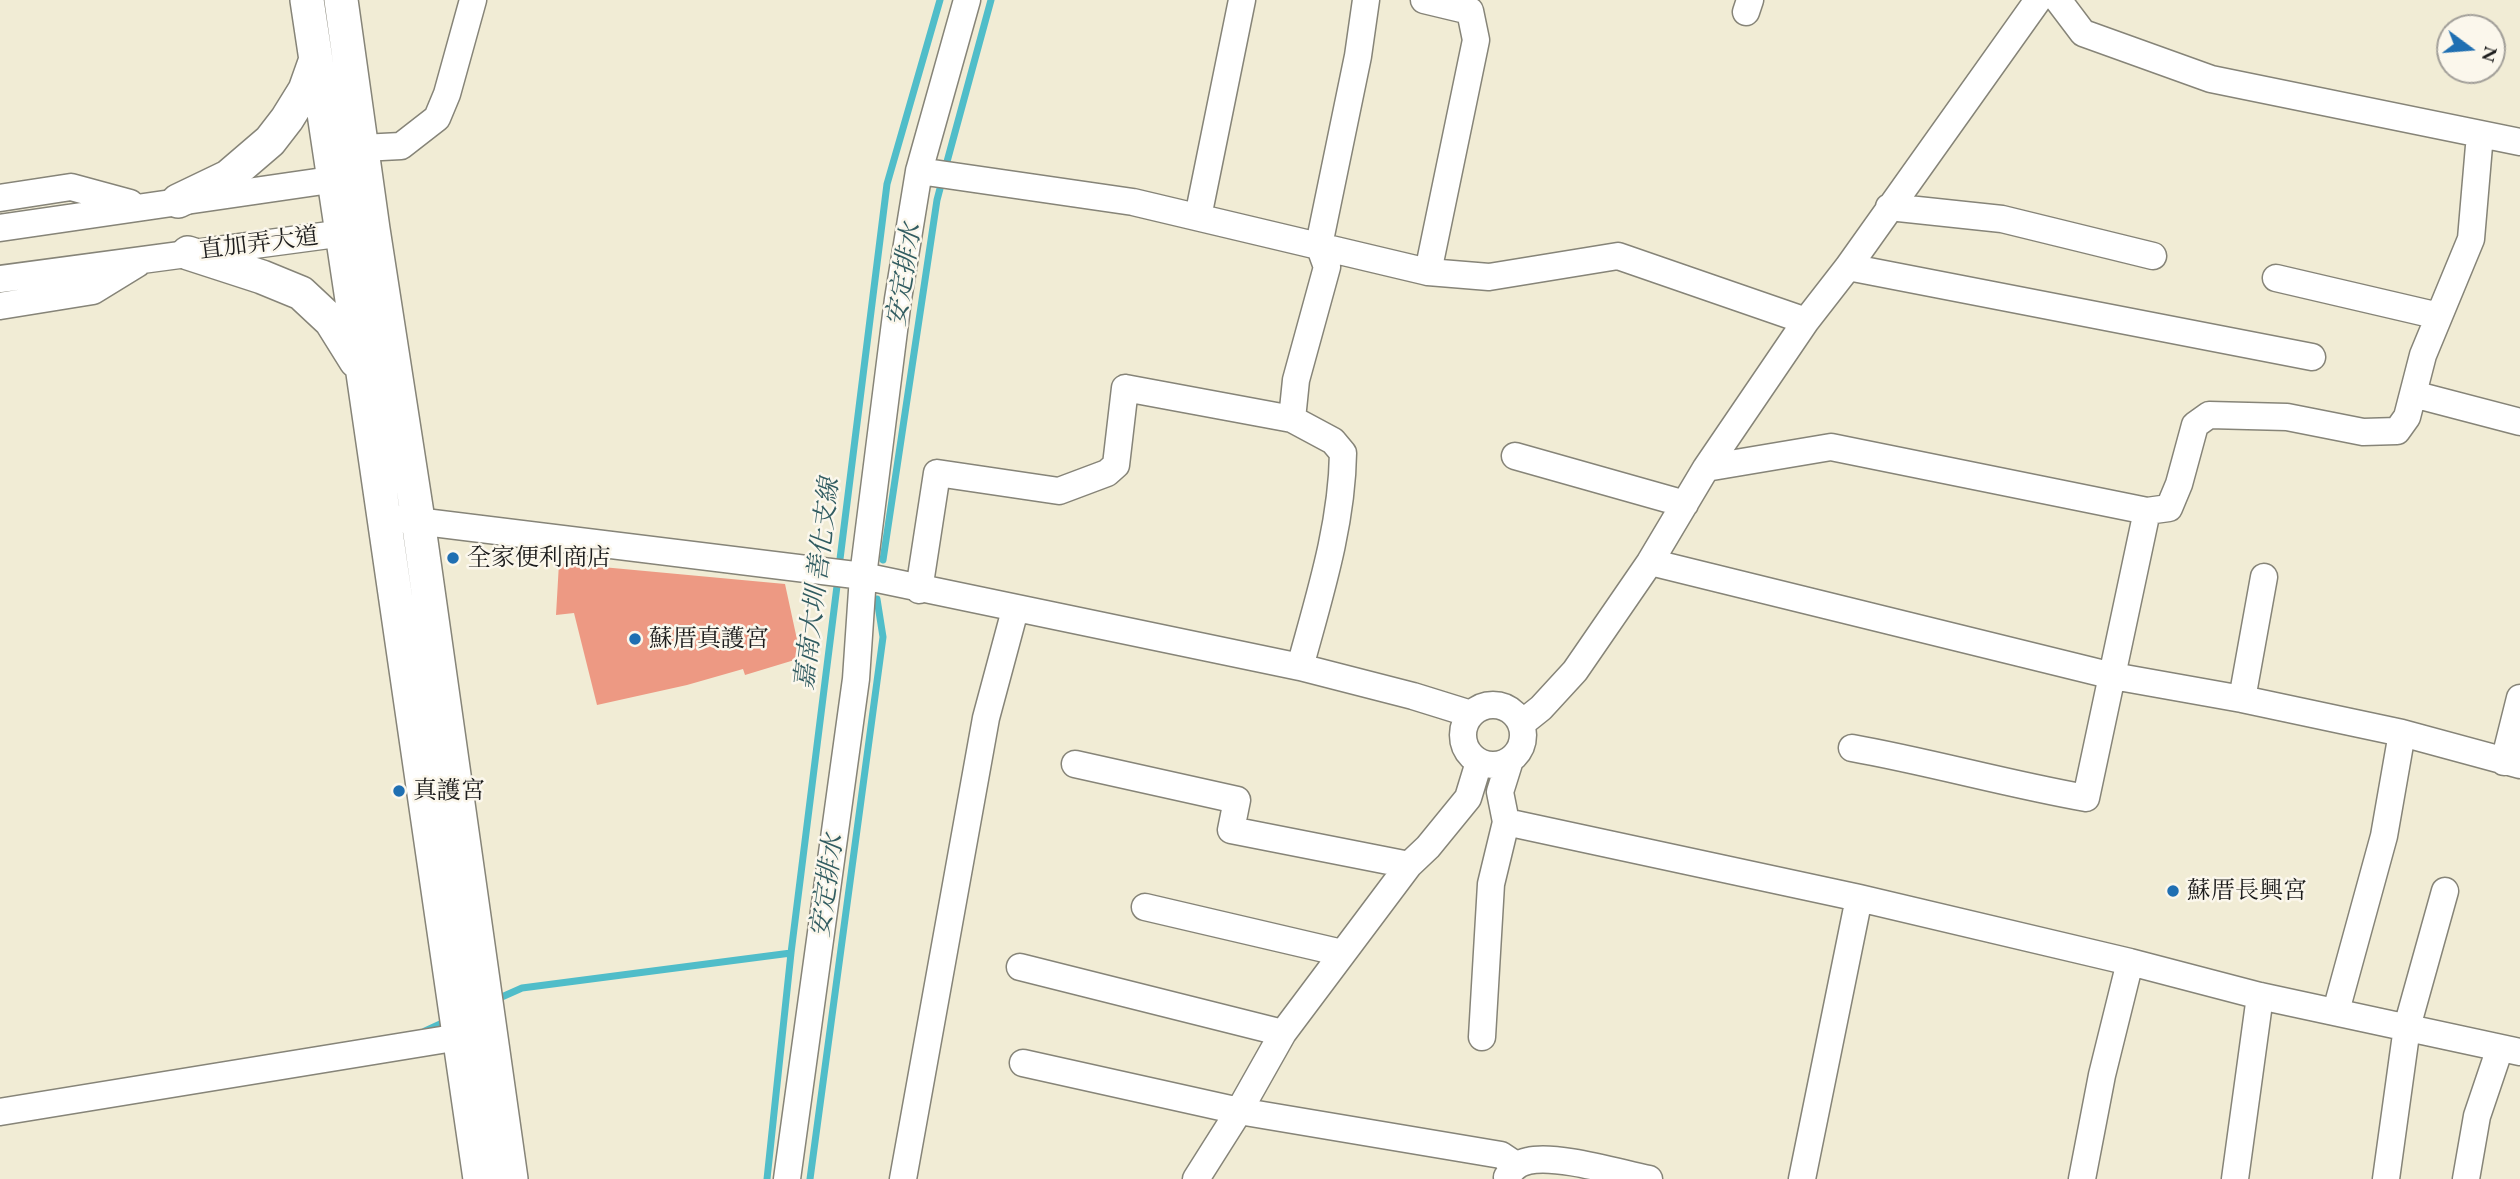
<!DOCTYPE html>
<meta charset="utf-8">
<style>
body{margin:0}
#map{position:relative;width:2520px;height:1179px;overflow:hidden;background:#f1ecd5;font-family:"EB Garamond",serif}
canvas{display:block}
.north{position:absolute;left:2436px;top:14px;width:70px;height:70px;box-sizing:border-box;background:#fbf7ec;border:2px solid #a29f99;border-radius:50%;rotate:106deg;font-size:19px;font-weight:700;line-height:28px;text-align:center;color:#1c1c1c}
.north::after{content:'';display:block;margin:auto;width:24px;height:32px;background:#1f6fb2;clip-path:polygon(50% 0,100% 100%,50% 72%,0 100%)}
</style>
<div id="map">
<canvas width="2520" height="1179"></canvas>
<div class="north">N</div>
</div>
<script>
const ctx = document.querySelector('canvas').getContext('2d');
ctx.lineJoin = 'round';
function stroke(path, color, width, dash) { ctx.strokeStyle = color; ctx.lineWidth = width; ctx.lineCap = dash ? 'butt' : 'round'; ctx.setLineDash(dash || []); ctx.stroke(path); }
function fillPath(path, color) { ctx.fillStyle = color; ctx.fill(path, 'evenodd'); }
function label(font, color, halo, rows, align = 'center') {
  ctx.font = font + ' "EB Garamond","Noto Serif TC",serif'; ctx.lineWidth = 5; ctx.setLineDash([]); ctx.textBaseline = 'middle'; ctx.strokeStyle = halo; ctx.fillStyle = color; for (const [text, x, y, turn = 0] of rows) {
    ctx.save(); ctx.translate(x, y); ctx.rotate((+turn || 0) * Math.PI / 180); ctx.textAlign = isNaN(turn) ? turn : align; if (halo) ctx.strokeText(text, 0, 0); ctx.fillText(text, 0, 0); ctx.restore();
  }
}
stroke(new Path2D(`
 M945,169L991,0
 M883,560L937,200L942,181
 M839,567L887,184L940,0
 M495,1000L522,988L791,953
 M425,1031L449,1020
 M767,1179L791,953L838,578
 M810,1179L883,637L877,599`), '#50bdc9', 7);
fillPath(new Path2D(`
 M559,563L785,584L801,658L745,675L743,669L687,685L597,705L574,613L556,615Z`), '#ed9983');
const minor = new Path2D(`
 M1424,0L1470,11L1476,40L1428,272
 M2058,0L2083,33L2211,79L2520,142
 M1746,12L1750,0
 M362,148L401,146L437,118L447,94L473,0
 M919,171L1133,202L1428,272L1489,277L1618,256L1806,321
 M0,198L71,187L130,203
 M1889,207L2002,219L2153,256
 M1198,217L1242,0
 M0,228L351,177
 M1848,267L2312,357
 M2276,278L2439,316
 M0,279L359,231
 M0,306L93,291L137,264
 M2413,394L2520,422
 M1515,456L1685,504
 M1706,468L1831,447L2147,511L2169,508L2179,484L2195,425L2209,415L2287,417L2363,432L2397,431L2407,417L2423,355L2471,239L2480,134
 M400,519L863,576L1300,667L1413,696L1471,714
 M1650,562L2113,676L2242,699L2402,733L2520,765
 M919,590L937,473L1059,491L1107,473L1116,465L1125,388L1292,419
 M1300,667C1319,597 1342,526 1343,453L1333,441L1292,419L1296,380L1327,267L1319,245L1358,56L1366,0
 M2242,699L2264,577
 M1463 735a30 30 0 1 1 60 0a30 30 0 1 1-60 0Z
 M1521,724L1541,708L1575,671L1650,562L1706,468L1806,321L1848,267L2038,0
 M1852,748C1930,762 2007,784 2086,798L2147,511
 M1510,760L1500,792L1506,822L1859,898L2130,962L2260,996L2520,1052
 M2504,762L2520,698
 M1075,764L1237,800L1231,830L1409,865
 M1145,907L1342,953
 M1020,967L1283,1033
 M2336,1011L2384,836L2402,733
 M1482,1037L1491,884L1506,822
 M1023,1063L1239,1111L1501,1155L1516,1165
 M0,1112L478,1034
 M1507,1177C1512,1168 1518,1163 1528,1161C1556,1154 1619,1173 1649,1179
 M787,1179L856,679L863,576L898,299L919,171L967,0
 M903,1179L986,718L1015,610
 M1196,1179L1239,1111L1283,1033L1409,865L1428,847L1468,798L1479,762
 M1802,1179L1859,898
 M2082,1179L2102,1075L2130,962
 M2235,1179L2260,996
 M2386,1179L2407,1027L2445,891
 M2466,1179L2477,1116L2500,1048`);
const major = new Path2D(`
 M307,0L363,373L480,1179
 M341,0L373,229L418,520L511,1179
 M178,201L228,177L270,141L287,119L305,90L316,59
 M188,253L262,277L301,293L331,321L356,361`);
stroke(minor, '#868478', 29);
stroke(major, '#868478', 36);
stroke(minor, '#fff', 26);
stroke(major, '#fff', 33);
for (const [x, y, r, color] of [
 [453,558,7,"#1f6fb2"],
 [635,639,7,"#1f6fb2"],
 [399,791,7,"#1f6fb2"],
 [2173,891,7,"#1f6fb2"]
]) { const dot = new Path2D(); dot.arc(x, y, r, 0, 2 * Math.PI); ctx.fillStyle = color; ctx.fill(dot); stroke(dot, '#fbf7ec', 2.5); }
label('24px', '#1c1c1c', '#fbf7ec', [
 ["直加弄大道",259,244,-7]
]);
label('24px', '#1c1c1c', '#fbf7ec', [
 ["全家便利商店",467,558],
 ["蘇厝真護宮",649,639],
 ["真護宮",413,791],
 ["蘇厝長興宮",2187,891]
], 'left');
label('italic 26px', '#315c61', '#fbf7ec', [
 ["安定排水",905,275,-81],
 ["嘉南大圳 善化支線",818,584,-83],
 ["安定排水",828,886,-82]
]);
</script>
